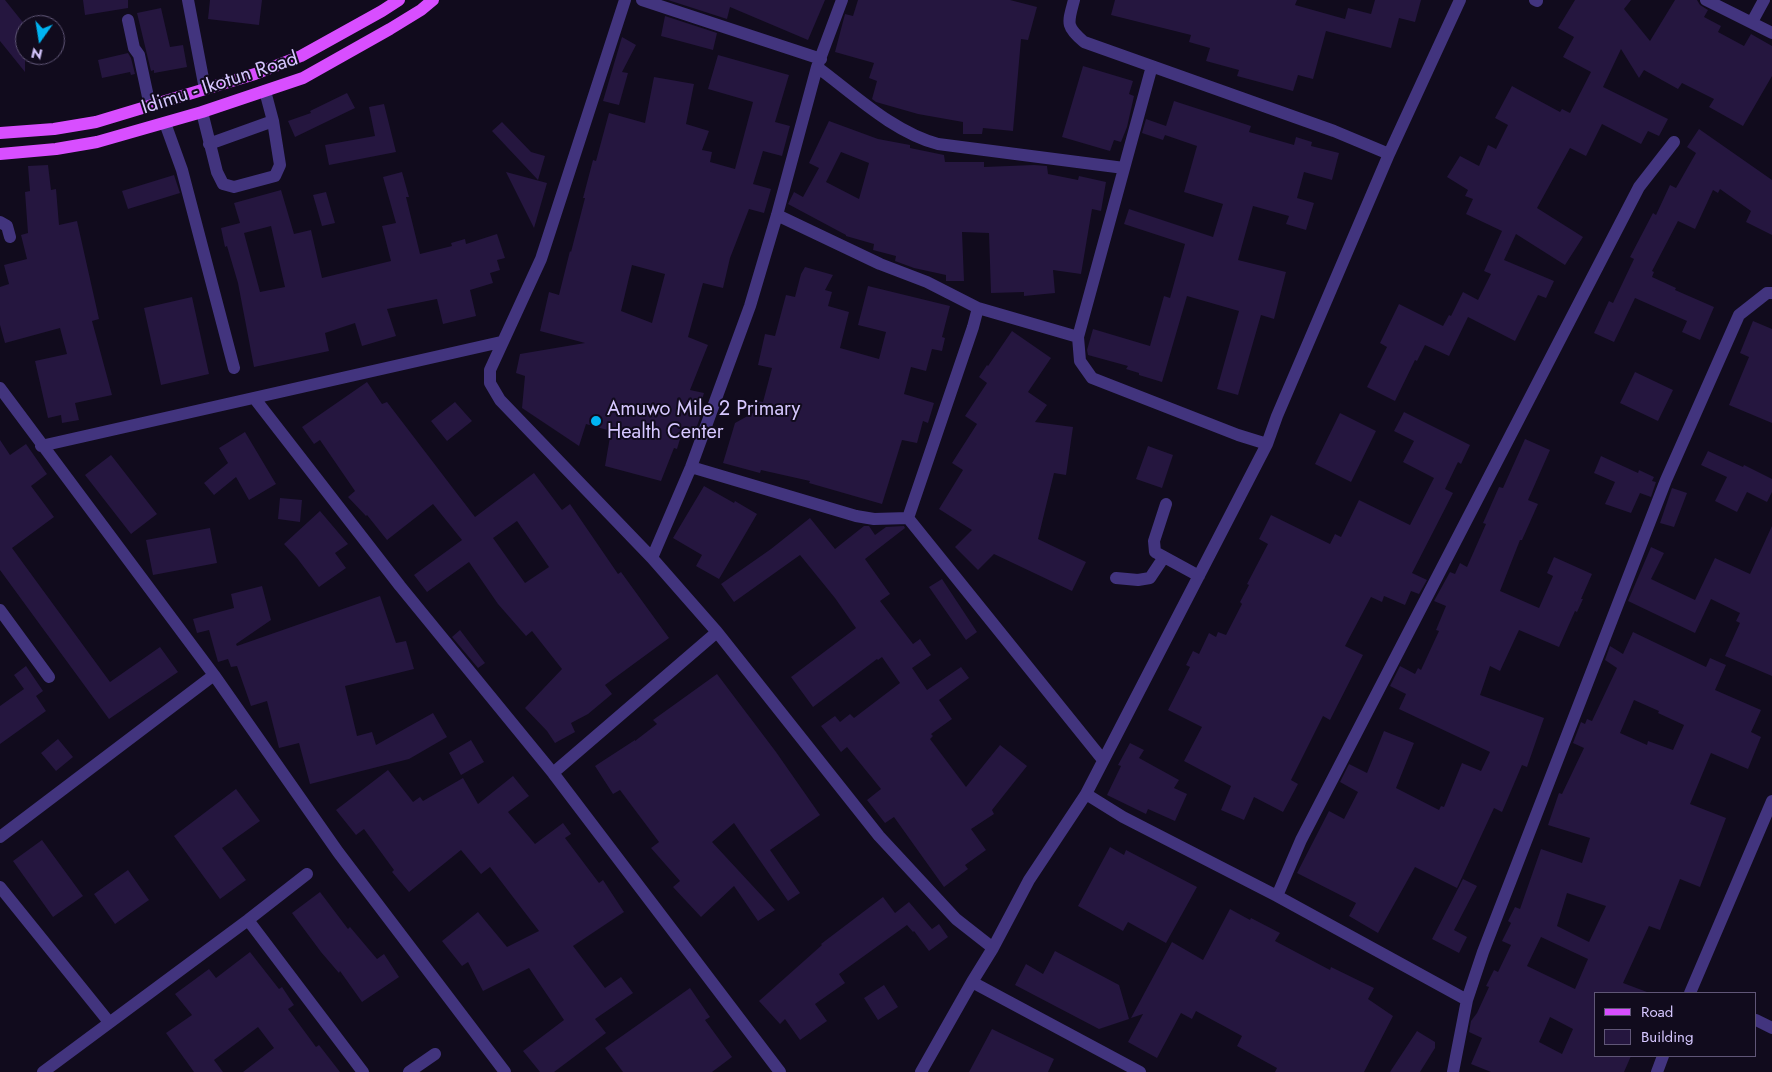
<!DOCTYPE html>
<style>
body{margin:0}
#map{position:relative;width:1772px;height:1072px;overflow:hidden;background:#110b1d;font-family:Jost,sans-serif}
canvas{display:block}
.legend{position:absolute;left:1594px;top:992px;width:162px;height:65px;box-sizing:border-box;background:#110b1d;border:1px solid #605677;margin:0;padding:6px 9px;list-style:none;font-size:15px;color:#d6c7ff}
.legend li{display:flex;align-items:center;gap:10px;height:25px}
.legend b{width:25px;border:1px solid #605677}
.north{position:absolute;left:15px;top:15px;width:50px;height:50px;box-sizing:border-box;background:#110b1d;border:1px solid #605677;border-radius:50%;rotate:193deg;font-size:14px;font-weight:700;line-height:20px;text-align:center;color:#d6c7ff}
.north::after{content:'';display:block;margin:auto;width:18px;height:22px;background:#00b4f2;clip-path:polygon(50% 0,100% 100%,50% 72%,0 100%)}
</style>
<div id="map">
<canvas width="1772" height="1072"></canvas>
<ul class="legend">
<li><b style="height:6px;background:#d84eff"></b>Road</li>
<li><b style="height:14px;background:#25163f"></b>Building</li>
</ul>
<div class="north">N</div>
</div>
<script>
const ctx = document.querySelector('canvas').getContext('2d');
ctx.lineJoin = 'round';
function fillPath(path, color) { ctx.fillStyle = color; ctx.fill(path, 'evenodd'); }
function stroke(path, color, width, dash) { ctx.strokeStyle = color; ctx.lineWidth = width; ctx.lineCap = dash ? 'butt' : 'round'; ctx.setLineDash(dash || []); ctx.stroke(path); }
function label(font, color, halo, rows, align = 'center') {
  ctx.font = font + ' Jost,sans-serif'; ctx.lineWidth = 4; ctx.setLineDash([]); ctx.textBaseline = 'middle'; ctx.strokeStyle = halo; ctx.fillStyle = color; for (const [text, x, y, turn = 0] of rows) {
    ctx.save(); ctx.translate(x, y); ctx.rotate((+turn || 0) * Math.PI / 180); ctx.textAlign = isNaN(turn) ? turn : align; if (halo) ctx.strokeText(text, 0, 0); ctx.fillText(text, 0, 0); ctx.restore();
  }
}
fillPath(new Path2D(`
 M0,0H5L25,25V72L0,41Z
 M83,0H128V8L85,15Z
 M210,0H262L259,25L208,19Z
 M668,0H825L808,40L730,7L727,19Z
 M858,0H1010L1037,7L1028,40L1021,39L1013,131L983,128L982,134H963V122L918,114L876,102L872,99L877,81L869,78L874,63L835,52L845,14L853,16Z
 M1115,0H1297L1295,5L1345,19L1348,8L1371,14L1375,0H1421L1415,22L1399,18L1391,48L1326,31L1313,79L1298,75L1293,91L1237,76L1239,70L1206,61L1210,48L1189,42L1191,35L1111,15Z
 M1575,0H1631L1624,9L1650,41L1675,0H1697L1700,5L1708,10L1704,17L1721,26L1718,32L1744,46L1751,34L1772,46V76L1743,126L1709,107L1714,99L1682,83L1678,89L1644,70L1639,78L1621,49L1603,87L1668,119L1659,136L1648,131L1641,144L1602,124L1586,156L1570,148L1537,208L1583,237L1565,265L1516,234L1504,260L1554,281L1546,298L1538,295L1515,341L1468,317L1449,356L1425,345L1417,361L1415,360L1395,401L1367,387L1387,347L1380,343L1399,304L1443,326L1449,315L1451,316L1463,292L1478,300L1491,274L1484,271L1502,231L1466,214L1473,199L1465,196L1468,190L1447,177L1460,156L1479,166L1488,145L1496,149L1508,125L1495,118L1512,86L1560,112L1562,109L1570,113L1591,72L1563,57L1574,37L1558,28Z
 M161,8L170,47L183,45L187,67L154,73V70L151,71L137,13Z
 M665,16L717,33L713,50L661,36Z
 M622,37L636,45L622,72L628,73L619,105L603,101Z
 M128,53L131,58L135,74L131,75L130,72L102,78L98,60Z
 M718,55L789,75L775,122L790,126L782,156L763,151L753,184L771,189L764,213L749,209L730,258L723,288L703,283L688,337L708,345L690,390L704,393L700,406L704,407L694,434L683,429L677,449L674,448L661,481L605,466L611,431L586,424L579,446L522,408L525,376L516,373L520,354L585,343L540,331L549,292L559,295L570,251L571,252L585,198H583L593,160L596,161L609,113L645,123L654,77L694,84L686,124L709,131L702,150L712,152L710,162L735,169L753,102L708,89ZM632,265L665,274L652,323L621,311Z
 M1083,66L1133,81L1129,94L1134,96L1127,127L1121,142L1114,140L1110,151L1062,137Z
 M347,93L355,108L295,137L288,121L311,113L310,111Z
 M1174,101L1251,126L1249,132L1294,145L1296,137L1312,142L1311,146L1339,153L1332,180L1304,172L1297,198L1314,203L1306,230L1286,224L1289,216L1253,206L1238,260L1286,272L1274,319L1261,315L1238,395L1217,389L1239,311L1187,296L1162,382L1139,375V373L1126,369L1128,366L1088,355L1087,350L1093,329L1150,346L1164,296L1170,298L1185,244L1124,224L1129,209L1213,237L1223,204L1184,192L1197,146L1165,135L1163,140L1142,133L1146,119L1166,126Z
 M384,104L396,152L329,165L325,145L375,136L369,107Z
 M829,121L878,139L910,145V148L944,155L945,162H984V167L1034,165L1047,166L1048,174L1078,180L1079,176L1106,182L1101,211L1092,209L1081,274L1053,270L1055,293L1024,296V292L991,293L989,233L962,232L964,281H946V275L914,268L895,261L896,256L873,250L874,244L846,236V235L788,204L794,192L803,197L819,168L809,163ZM841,152L869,163L859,199L826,182Z
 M502,122L531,152L545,156L538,180L492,131Z
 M1699,129L1772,180V235L1746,222L1751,211L1720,189L1718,193L1713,190L1695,229L1678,221L1652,271L1654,272L1652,277L1676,288L1675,290L1714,307L1700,340L1682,332L1687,321L1635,298L1614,342L1594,333L1609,301L1613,303L1634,259L1630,257L1653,213L1656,215L1670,185L1676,188L1696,153L1687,147Z
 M48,165L51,190L56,189L59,225L77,221L99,319L92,321L112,395L75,403L79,420L62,423L61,415L48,418L35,361L67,354L60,328L5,343L0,325V287L9,284L4,265L27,259L21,235L28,233L25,192L30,191L28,166Z
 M402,172L409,197H406L420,254L452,246L451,243L465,239L466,244L497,234L505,258L497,260L500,270L490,273L493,283L470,290L476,316L443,324L437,299L387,309L396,336L362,346L355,323L325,333L329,351L254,367L238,283L227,246L225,247L221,228L240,223L234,203L281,190L294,234L311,230L322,278L391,261L382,226L396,223L383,177ZM271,226L285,287L260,292L244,233Z
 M506,172L547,183L534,228Z
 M174,175L180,193L128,209L122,191Z
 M326,192L335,223L322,226L313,195Z
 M805,267L833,275L825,290L832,292L828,306L849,312L840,348L879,359L886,332L858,325L868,286L950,306L942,337L945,338L942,351L932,349L926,371L911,367L904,394L934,403L928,423L923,421L917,443L902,440L882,504L809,483L810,481L761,470L760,473L723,463L735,423L753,413L757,401L763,402L772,368L758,365L765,334L775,336L786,295L795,297L801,274Z
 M192,297L209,374L161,385L144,308Z
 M1753,321L1772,329V423L1729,405L1749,357L1740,353Z
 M1012,331L1051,358L1028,392L1047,405L1035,422L1073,427L1066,475L1054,473L1038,539L1086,562L1072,591L994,554L978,570L955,547L972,530L939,509L963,470L952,463L977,424L965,416L987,383L979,377L987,365L988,366Z
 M1635,372L1673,390L1658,421L1620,403Z
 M367,382L382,404L387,402L475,517L534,473L562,510L570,504L618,574L621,572L669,638L605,685L612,694L588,714L571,723L575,732L555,743L547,731L525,708L562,669L532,631L526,636L498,604L469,562L427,592L414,575L462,540L433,504L387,540L367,515L366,516L348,497L355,491L320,440L314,444L302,427ZM517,521L549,567L525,583L493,538Z
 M455,402L472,421L447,441L431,421Z
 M1404,412L1470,445L1461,464L1458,462L1445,489L1453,493L1412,573L1427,580L1419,594L1411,591L1405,605L1384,596L1382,602L1371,597L1345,646L1363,655L1330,720L1323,716L1291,780L1298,784L1283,812L1254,797L1244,820L1221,810L1231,786L1184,761L1202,727L1168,710L1190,667L1186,665L1193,651L1199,654L1209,633L1216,637L1218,632L1226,635L1242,604L1240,602L1249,585L1247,584L1268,544L1259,539L1271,515L1330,544L1335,534L1341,537L1359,500L1410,525L1434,478L1403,462L1414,441L1394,431Z
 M1340,413L1376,431L1351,482L1315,464Z
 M245,432L276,484L249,500L236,477L214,495L204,483L228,463L219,448Z
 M1525,439L1550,450L1528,500L1538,504L1522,540H1520L1500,591L1539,608L1553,576L1547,573L1554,557L1592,574L1581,599H1583L1577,612L1575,611L1559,647L1519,630L1500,671L1490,666L1480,695L1544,718L1527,767L1522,765L1502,812L1494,808L1457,888L1415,867L1378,933L1349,916L1356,903L1297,873L1329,811L1344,819L1358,792L1340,782L1349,764L1367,773L1384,731L1414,743L1396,788L1439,810L1441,806L1444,807L1462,763L1481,771L1490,752L1399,709L1406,694L1390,686L1400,666L1415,674L1418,668L1421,670L1439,631L1436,630L1446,606L1434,601L1450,572L1455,574L1460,563L1467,567L1486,524L1483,523L1499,487L1503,488Z
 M0,440L10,455L26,444L47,474L31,486L54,517L12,548L110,682L160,647L178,672L109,719L0,570Z
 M1148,446L1173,455L1162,488L1136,479Z
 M1708,451L1743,467L1744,465L1772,479V492L1767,502L1747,492L1737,512L1715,501L1727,477L1701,465Z
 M111,455L157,514L131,534L85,475Z
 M1601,456L1638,473L1639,470L1654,477L1652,481L1656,482L1651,497L1640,493L1631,513L1605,504L1615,482L1594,473Z
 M704,486L734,503L735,501L757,514L719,579L696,566L702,555L673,538Z
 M1672,488L1687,493L1674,527L1660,523Z
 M280,498L302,500L300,522L278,519Z
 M320,511L348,544L335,553L346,568L319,587L297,558L284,544Z
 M810,518L835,549L864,526H869L875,535L886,527L904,526L905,528L865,559L890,594L880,601L913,644L920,639L931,655L912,668L927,690L961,667L969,678L939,700L952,719L931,734L933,736L930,739L966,787L1000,745L1027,766L992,810L994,814L971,829L986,850L965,865L968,869L944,887L894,817L885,823L867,800L881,789L847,747L841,752L821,726L835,716L840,722L850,714L854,718L900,683L882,657L878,660L877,659L813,707L791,677L856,628L835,598L800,555L734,602L721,584L771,549Z
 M1772,526V676L1725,656L1740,623L1736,621L1740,613L1711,599L1695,633L1628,601L1651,547L1664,553L1651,579L1695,600L1715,558L1750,574Z
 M210,528L217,563L153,575L146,540Z
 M942,579L977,632L966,640L929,587Z
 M262,586L271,620L236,644L237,646L380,596L396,643L406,641L414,669L345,686L357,736L372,732L376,745L433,713L447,737L409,759L310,784L299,743L279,748L267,701L251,706L237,666L231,667L228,659L218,662L209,630L197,633L193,619L234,608L231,594Z
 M460,630L485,663L478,668L452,637Z
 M1633,632L1706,667L1710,658L1726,665L1715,690L1761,710L1751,732L1761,737L1748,769L1711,753L1690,804L1726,818L1700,887L1680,879L1660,930L1649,926L1623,983L1647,992V993H1596V1056H1631L1624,1072H1491L1471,1064L1482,1038L1469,1032L1471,1021L1477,1013L1489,987L1486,986L1494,970L1498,972L1511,945L1502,941L1511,923L1508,921L1515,907L1520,909L1541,849L1582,863L1590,838L1548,825L1559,793L1562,794L1584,748L1573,743L1581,722L1585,724L1587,719L1592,721L1617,668L1605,660L1610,646L1623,654ZM1634,700L1659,711L1658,713L1684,725L1673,750L1648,741L1647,745L1620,733ZM1567,893L1606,906L1589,942L1557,926ZM1541,937L1588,959L1575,989L1527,966ZM1550,1017L1573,1029L1562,1054L1539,1042Z
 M26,666L43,691L36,696L46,711L0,744V706L24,689L14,675Z
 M717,674L776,752L820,815L770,850L800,893L788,901L734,823L712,842L775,910L758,921L734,886L701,917L673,887L680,881L651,848L659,842L620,790L613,794L595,766L635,740V741L657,724L653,720Z
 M58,739L73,757L56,771L41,753Z
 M471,740L484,762L461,775L449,753Z
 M1130,743L1144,750L1139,758L1179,780L1174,788L1187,794L1175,821L1148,809L1146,814L1107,795L1121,766L1118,765Z
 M388,770L413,802L420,797L423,801L463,778L478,804L513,776L529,796L508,812L535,844L563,823L571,834L565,838L599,883L603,880L624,912L573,946L605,988L621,977L633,993L595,1019L606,1033L554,1072H540L523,1051L564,1020L529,968L483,991L468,962L462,966L442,941L478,912L507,947L539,931L490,867L481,874L461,850L409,892L392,872L394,870L364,829L356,835L336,810Z
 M236,789L260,821L222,848L246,880L220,899L174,836Z
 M42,840L83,896L53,917L13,861Z
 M1110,847L1124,855L1126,850L1197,887L1166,943L1128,922L1123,931L1078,906Z
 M128,870L149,900L115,924L94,894Z
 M1463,879L1477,886L1454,930L1467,937L1459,953L1432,939Z
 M320,892L348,929L350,927L377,959L384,954L399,977L362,1002L340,971L339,973L321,952L292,913Z
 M883,897L895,913L909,902L932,929L939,924L948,937L929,951L914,931L913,932L907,925L839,974L845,983L815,1004L827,1021L800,1040L785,1019L780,1024L759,1001L822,945L821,944Z
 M1230,909L1250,920L1251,918L1280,933L1275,941L1330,970L1331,967L1374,988L1368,999L1393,1016L1364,1072H1275L1277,1068L1237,1046L1242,1036L1196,1011L1192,1019L1181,1013L1157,1058L1128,1042L1143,1014L1131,1018L1172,942L1203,960Z
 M1055,951L1119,985L1129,1019L1099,1029L1015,985L1026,964L1043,974Z
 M250,952L279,989L282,987L294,1005L288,1009L316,1047L319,1045L340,1072H243L274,1048L258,1027L214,1060L223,1072H194L166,1033L192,1015L175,994L209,969L216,978Z
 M884,985L898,1007L878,1020L864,998Z
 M690,988L710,1017L705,1020L732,1057L712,1072H623L605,1048Z
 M992,1029L1054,1059L1048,1072H969Z
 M1417,1031L1435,1042V1048L1420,1072H1390Z`), '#25163f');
stroke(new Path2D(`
 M188,0L205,89
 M625,0L541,259L490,370V383L500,400L652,558L717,632L879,836L956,919L993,948
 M642,0L821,59
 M1074,0C1068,23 1065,26 1084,42L1334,131L1389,154
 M1535,0L1537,1
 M1706,0L1772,33
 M128,20L134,48L139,55L150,106
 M1752,22L1764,0
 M1152,66L1078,337L1080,361L1092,378L1238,435L1267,444
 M817,67C855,95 893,132 938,144L1124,168
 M202,112L217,172L223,184L234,187L275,176L280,165L273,121L265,91
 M165,123L182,170L234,368
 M209,144L273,121
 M777,215L880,264L927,282L978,308L1078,337
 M0,222L7,226L10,237
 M978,308L973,327L908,518L1103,760
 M0,388L214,675L338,852L505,1072
 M255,399L400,586L553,773L780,1072
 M41,446L501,342
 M691,467L856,516L874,519L908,518
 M1166,504L1154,541L1155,552L1199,576
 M652,558L691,467L750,306L777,215L817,67L842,0
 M1116,578L1138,580L1150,578L1164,557
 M0,610L49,677
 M553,773L717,632
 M1086,794L1123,817L1277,896L1467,1000
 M0,837L214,675
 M0,887L109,1022
 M1277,896L1301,840L1639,187L1674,142
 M248,920L363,1072
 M972,982L993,948L1029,880L1086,794L1267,444L1277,416L1389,154L1460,0
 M1690,993L1772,801
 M1756,1020L1772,1028
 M43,1072L248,920L307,874
 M409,1072L435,1054
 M921,1072L972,982L1140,1072
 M1453,1072L1467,1000L1483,952L1666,480L1739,315L1767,293H1772
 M1657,1072L1663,1056`), '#42347e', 12);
stroke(new Path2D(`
 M0,133L54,129L96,122L255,74L301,56L382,11L399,0
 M0,154L56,149L97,142L202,112L303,78L390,29L421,10L433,0`), '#d84eff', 12);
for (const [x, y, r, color] of [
 [596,421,6,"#00b4f2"]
]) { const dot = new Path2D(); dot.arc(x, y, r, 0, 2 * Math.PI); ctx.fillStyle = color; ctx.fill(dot); stroke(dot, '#110b1d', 2); }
label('20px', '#d6c7ff', '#110b1d', [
 ["Idimu - Ikotun Road",220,84,-18]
]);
label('20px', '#d6c7ff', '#110b1d', [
 ["Amuwo Mile 2 Primary",607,410],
 ["Health Center",607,433]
], 'left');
</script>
